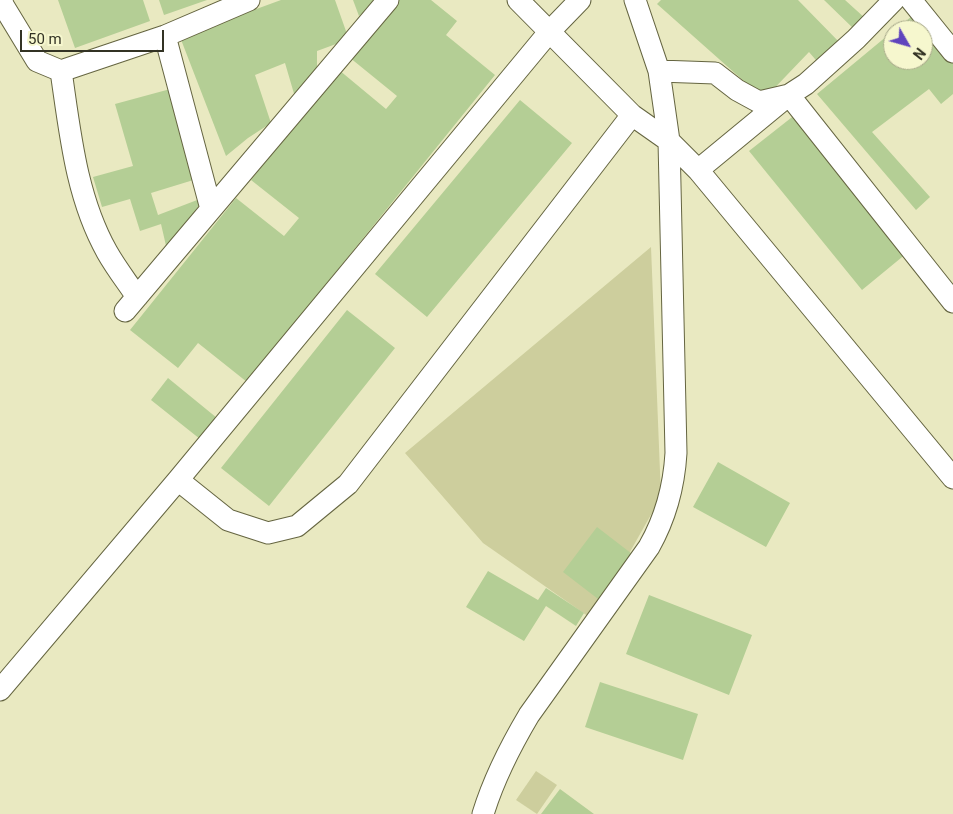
<!DOCTYPE html>
<style>
body{margin:0}
#map{position:relative;width:953px;height:814px;overflow:hidden;background:#e9e9c1;font-family:Roboto,sans-serif}
canvas{display:block}
.north{position:absolute;left:883px;top:20px;width:50px;height:50px;box-sizing:border-box;background:#f6f7ce;border:1px solid #a8a98a;border-radius:50%;rotate:128deg;font-size:14px;font-weight:700;line-height:20px;text-align:center;color:#333324}
.north::after{content:'';display:block;margin:auto;width:18px;height:22px;background:#5f44bd;clip-path:polygon(50% 0,100% 100%,50% 72%,0 100%)}
.scale{position:absolute;left:20px;top:30px;width:144px;height:22px;box-sizing:border-box;border:2px solid #333324;border-top:0;padding-left:6px;font-size:15px;line-height:18px;white-space:nowrap;color:#333324;-webkit-text-stroke:4px #f6f7ce;paint-order:stroke}
</style>
<div id="map">
<canvas width="953" height="814"></canvas>
<div class="north">N</div>
<div class="scale">50 m</div>
</div>
<script>
const ctx = document.querySelector('canvas').getContext('2d');
ctx.lineJoin = 'round';
function fillPath(path, color) { ctx.fillStyle = color; ctx.fill(path, 'evenodd'); }
function stroke(path, color, width, dash) { ctx.strokeStyle = color; ctx.lineWidth = width; ctx.lineCap = dash ? 'butt' : 'round'; ctx.setLineDash(dash || []); ctx.stroke(path); }
fillPath(new Path2D(`
 M651,247L661,497L592,619L483,543L405,453Z
 M536,771L557,785L537,814L516,800Z`), '#cdce9d');
fillPath(new Path2D(`
 M58,0H143L150,21L75,48Z
 M159,0H207L164,15Z
 M281,0H335L347,34L336,44L317,51V73L295,97L285,63L255,75L271,123L248,138L226,156L180,37Z
 M353,0H380L359,16Z
 M395,0H431L457,21L446,35L495,75L247,382L198,343L178,368L130,330L236,198L284,236L299,218L251,180L339,70L386,109L397,96L349,57Z
 M661,0H798L842,45L821,66L809,52L764,99L657,4Z
 M824,0H845L866,19L855,30Z
 M917,12L953,56V94L941,104L929,89L872,132L930,197L916,210L817,94L893,31V60H923V30H895Z
 M174,88L200,178L151,193L158,215L205,197L167,250L161,224L140,231L130,199L102,207L93,177L133,166L115,104Z
 M520,100L572,143L427,317L375,274Z
 M796,114L907,253L862,290L749,151Z
 M347,310L395,348L269,506L221,468Z
 M168,378L217,418L200,439L151,400Z
 M718,462L790,503L766,547L693,507Z
 M597,527L636,557L602,602L563,572Z
 M488,571L538,600L546,588L584,613L576,626L546,606L524,641L466,607Z
 M649,595L752,635L729,695L626,654Z
 M600,682L698,714L683,760L585,727Z
 M560,789L594,814H541Z`), '#b4ce95');
const street = new Path2D(`
 M2,0L3,5L37,61L61,71L165,36L249,0
 M518,0L632,115L669,141L698,170L953,478
 M911,0L953,52
 M165,36L211,209
 M61,71C70,132 76,197 107,252C116,268 127,282 137,297
 M659,71L715,73L737,90L759,102L789,95L953,302
 M698,170L789,95L806,84L856,39L894,0
 M125,311L388,0
 M178,480L228,520L268,533L297,526L348,484L632,115
 M0,690L178,480L550,31L580,0
 M483,814C494,778 510,747 529,715L649,547C666,517 674,487 676,453L669,141L659,71L635,0`);
stroke(street, '#656541', 23);
stroke(street, '#fff', 21);
</script>
